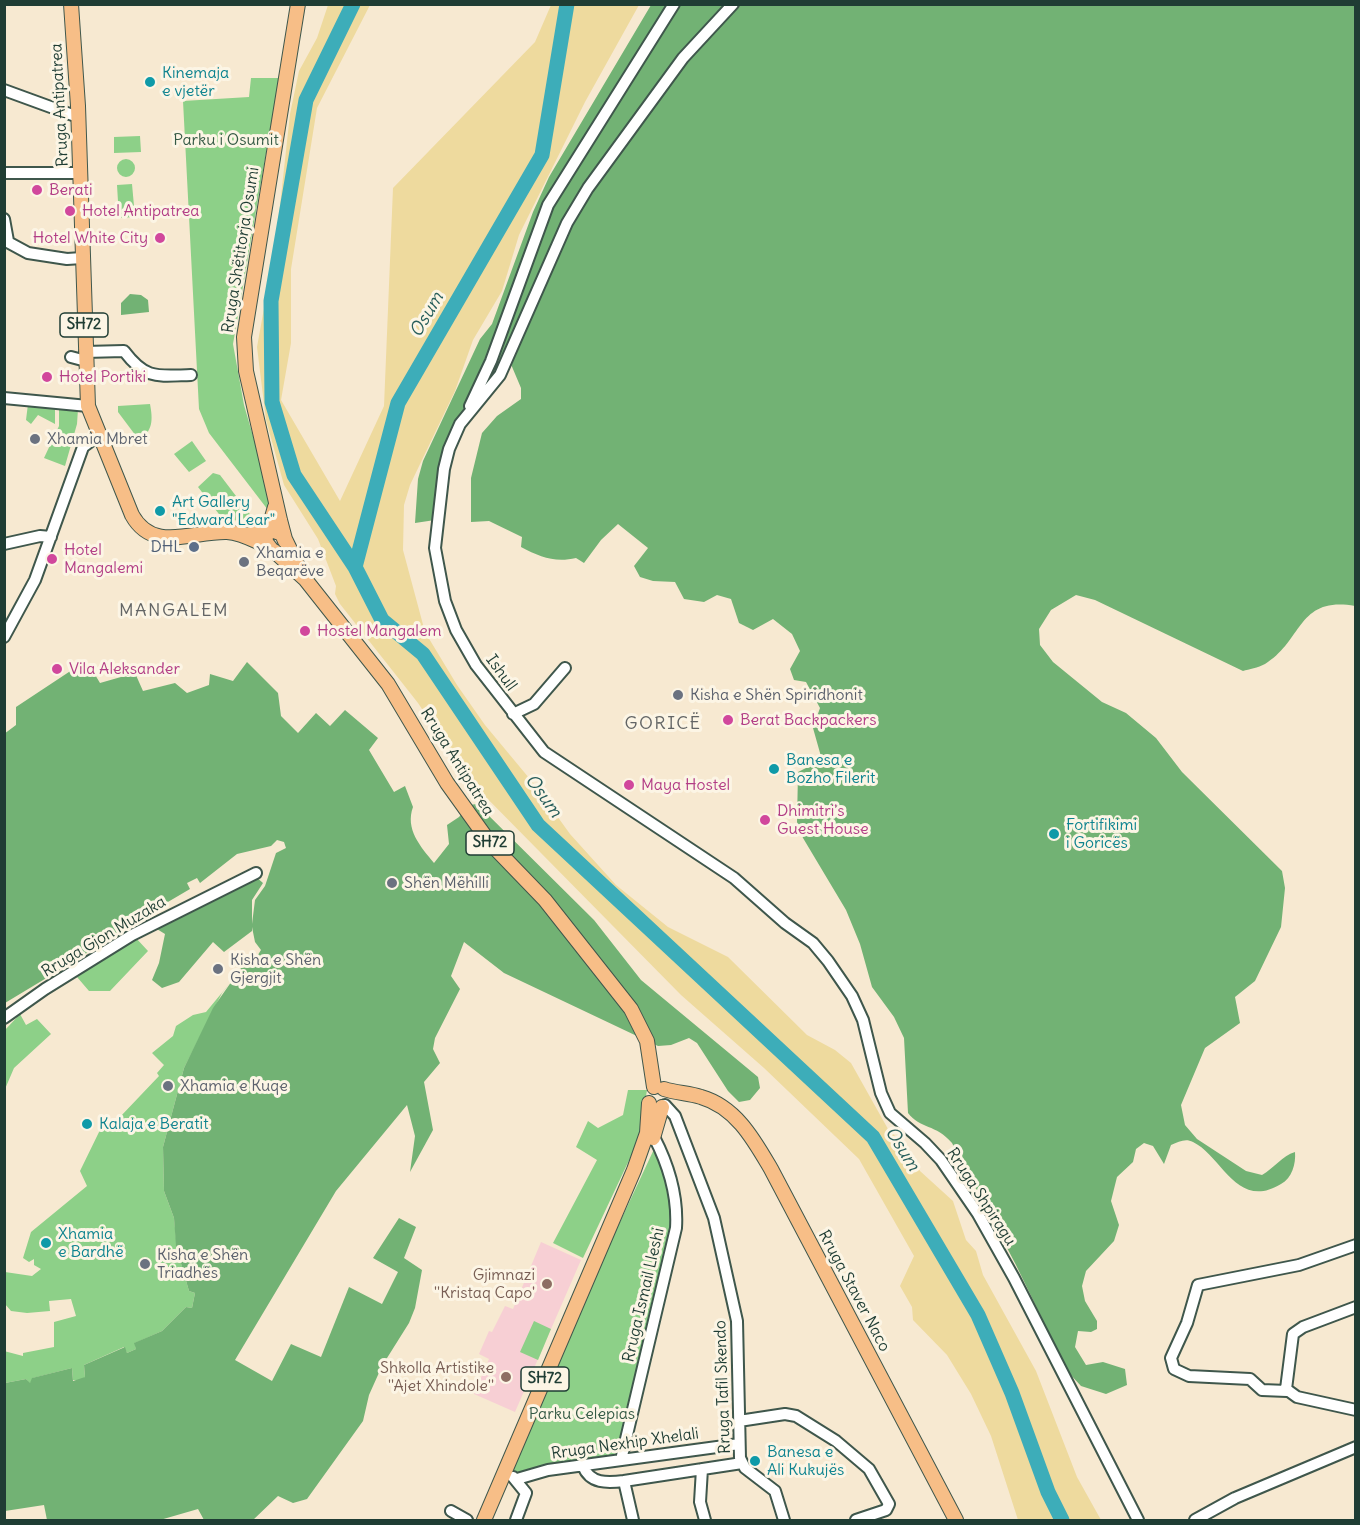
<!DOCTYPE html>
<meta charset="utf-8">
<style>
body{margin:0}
#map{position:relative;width:1360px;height:1525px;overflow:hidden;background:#f7e9d1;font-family:Delius,sans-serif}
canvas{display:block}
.frame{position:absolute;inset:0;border:6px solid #1f3d34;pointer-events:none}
</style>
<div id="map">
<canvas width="1360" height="1525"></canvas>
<div class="frame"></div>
</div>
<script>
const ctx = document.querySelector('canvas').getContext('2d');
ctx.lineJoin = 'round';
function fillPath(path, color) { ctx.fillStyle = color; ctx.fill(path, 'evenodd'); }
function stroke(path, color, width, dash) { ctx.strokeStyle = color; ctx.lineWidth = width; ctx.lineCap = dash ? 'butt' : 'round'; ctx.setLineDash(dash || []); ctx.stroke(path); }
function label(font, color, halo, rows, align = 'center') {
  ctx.font = font + ' Delius,sans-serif'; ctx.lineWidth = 6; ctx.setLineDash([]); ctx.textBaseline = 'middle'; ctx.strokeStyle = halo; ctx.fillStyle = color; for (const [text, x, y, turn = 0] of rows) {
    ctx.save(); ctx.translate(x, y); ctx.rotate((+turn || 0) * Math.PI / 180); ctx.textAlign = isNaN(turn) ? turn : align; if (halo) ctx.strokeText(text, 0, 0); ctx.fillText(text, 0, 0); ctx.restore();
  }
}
fillPath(new Path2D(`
 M541,1242L581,1260L515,1412L474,1394L489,1359L479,1354L489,1331L492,1332L505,1306L513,1309Z`), '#f7cfd4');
fillPath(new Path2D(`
 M251,78H279L233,344L244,405L273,505L268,510L209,433L199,409L183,101L249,97Z
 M140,136L141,152L114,153V137Z
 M117 168a9 9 0 1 1 18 0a9 9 0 1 1-18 0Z
 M132,184L135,217L119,218L117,185Z
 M28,404L55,406V424L38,415L31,424L26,420Z
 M150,404C153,420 153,431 139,440L118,412V406Z
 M59,406L78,409L77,424L65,466L44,458L59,426Z
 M192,441L206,461L189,472L174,454Z
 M213,473L220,475L262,530L245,522L222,518L198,487Z
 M135,937L148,951L110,991H89L77,977Z
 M230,983L222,993L184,1068L163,1147L164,1191L174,1218L177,1249L189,1291L195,1293L192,1308L186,1307L162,1331L135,1343L136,1349L127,1353L124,1347L84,1365L85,1377L82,1380H73L72,1368L33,1378L30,1384L26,1379L5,1383L4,1351L23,1356V1353L54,1347V1322L76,1316L71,1299L49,1301L50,1311L27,1313L11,1311L5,1304V1272L32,1276L41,1269L34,1265V1259L29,1262L23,1258L31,1232L87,1186L80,1171L100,1130L120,1117L159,1076L157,1073L164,1065L152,1053L173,1036L176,1026L193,1015L206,1012Z
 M20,1014L26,1025L37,1019L51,1034L14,1068L5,1089V1030Z
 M628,1090H647L639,1139L583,1258L553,1243L597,1160L576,1147L588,1121L598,1128L623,1115Z
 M655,1147L663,1162L673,1212L669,1240L652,1301L618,1458L519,1475L510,1471L607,1242L613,1237Z
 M534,1321L551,1329L538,1360L520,1352Z`), '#8dd088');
fillPath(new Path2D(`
 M651,5H1355V606C1297,596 1303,641 1265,664C1258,668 1249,669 1243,671L1095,600L1076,595L1051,610L1039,629L1040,645L1053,662L1102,702L1126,713L1156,738L1182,772L1282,871L1285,888L1281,927L1255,981L1235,997L1240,1023L1205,1048L1181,1105L1185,1125L1197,1139L1246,1171L1262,1175C1274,1168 1282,1156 1295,1152C1296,1164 1292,1178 1281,1184C1237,1211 1222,1156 1193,1142C1185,1138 1179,1142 1171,1145L1164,1164L1153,1146L1144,1143L1136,1149L1133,1162L1117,1177L1111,1201L1119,1225L1114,1241L1086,1271L1082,1286L1085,1301L1097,1321V1329L1091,1332L1078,1331L1075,1347L1086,1365L1103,1362L1125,1369L1127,1385L1106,1394L1081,1386L1068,1372L1016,1265L952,1143C936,1124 920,1129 908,1113L904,1038L894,1017L872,987L860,944L846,910L803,838L797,822L798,772L822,760L813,728L820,708L806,682L794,680L790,669L800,651L792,634L773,619L753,630L739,623L731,599L717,595L704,602L684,599L675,582L653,581L640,577L634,566L648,548L618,524L601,540L584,563L576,558C555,563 540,557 521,547L522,537L489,521L471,522V478L482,433L497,416L521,399V388L510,362L489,357L447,448L435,520L415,523L418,479L423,461L480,339L492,324L533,212L549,177Z
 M130,294L141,295L148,300L149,312L121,315V303Z
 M247,662L278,693L281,716L298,733L316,713L330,726L345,710L378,738L369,750L394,792L405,786L413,807C405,829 420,846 434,863L449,844L447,825L459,817L469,805L477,804L594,920L641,980L758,1077L760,1088L750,1100L739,1102L728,1091L697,1043L689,1038L671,1045L658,1046L504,973L464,942L451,976L460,989L435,1038L433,1049L440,1063L424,1082L433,1130L410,1172L415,1136L407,1105L336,1191L235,1360L272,1381L291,1344L321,1357L349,1287L382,1304L398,1272L373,1258L399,1218L416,1227L404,1258L422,1270L415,1308L409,1323L382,1366L369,1395L363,1421L307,1499L293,1503L278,1496L253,1520H204L198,1509L160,1520H47L44,1505L5,1511V1383L26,1379L30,1383L32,1378L72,1368L73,1381L85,1377L84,1365L125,1347L127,1353L136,1349L134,1343L162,1331L186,1307L192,1308L195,1293L189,1291L176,1246L174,1218L164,1191L163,1147L184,1068L213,1008L248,958H256L261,950L255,942L252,927V931L224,952L213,942L179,982L162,988L152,980L159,963L165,934L152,926L255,876L263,883L252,900V924L255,900L265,886L276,853L286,848L284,842L277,840L271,846L237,854L200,883L197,878L187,883L190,889L144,916L136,914L134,922L79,958L74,954L67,955L64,961L68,967L63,968L5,1003L4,734L16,725V707L81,664L91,668L100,683L135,673L143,691L175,683L187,693L209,685L210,674L233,681Z`), '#72b274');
fillPath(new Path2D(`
 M328,5H370L317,108L291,269V343L281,400L340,501L384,406L393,188L535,42L551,5H639L585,102L519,235L502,291L473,340L455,391L410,485L404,505L403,550L425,632L457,685L485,725L534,784L570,834L616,885L668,927L728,957L807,1035L835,1050L851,1063L888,1129L904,1145L920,1171L953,1201L966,1240L976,1251L983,1275L1036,1371L1077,1477L1101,1520H1018L991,1436L971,1394L947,1355L913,1320L912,1307L900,1286L914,1256L859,1159L764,1068L681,995L470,781L418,703L340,604L335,594L336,586L318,539L284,485L266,420L257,347L276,242L290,114L299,71L317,38Z`), '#eeda9e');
stroke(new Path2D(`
 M353,4L306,100L271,301L272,402L294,475L355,567
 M567,4L542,155L398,403L355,567L382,620L423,654L538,825L873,1137L978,1315L1012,1393L1048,1492L1062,1520`), '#3dadb9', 15);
const minor = new Path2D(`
 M733,4L683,58L588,188L567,223L500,375L460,424L449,449L444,469L435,548L445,601L456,630L476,665L544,752L734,878L785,923L813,943L828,961L852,996L863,1020L881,1093L890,1113L925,1143L941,1160L978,1214L1014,1278L1138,1520
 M4,90L78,117
 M4,173H80
 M4,219L8,241
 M4,240L28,253L67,259L82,258
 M85,352L124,351C146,380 157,376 191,375
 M71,357L86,361
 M4,398L88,406
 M470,406L491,361L548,205L674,4
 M4,544L40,536L51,537
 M4,637L35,580L83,447L99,435
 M513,714L534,704L565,668
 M4,1018L45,989L132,935L256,873
 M665,1105L675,1116L714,1218L737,1321L740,1458L745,1468L775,1491L784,1520
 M1356,1307L1303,1327L1293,1334L1286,1389L1297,1397L1356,1410
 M1287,1391L1262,1390L1250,1379L1189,1376L1174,1369L1171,1358L1187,1323L1198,1285L1299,1265L1356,1245
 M739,1421L785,1414L796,1416L836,1441L869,1469L889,1504L886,1510L856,1520
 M621,1460L676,1228C678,1196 668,1164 654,1137
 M583,1466C590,1484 607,1483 624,1481L633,1520
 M702,1469L700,1502L705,1520
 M513,1477L526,1493L516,1520
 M517,1479L548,1470L739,1444
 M624,1481L742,1463
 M451,1511L467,1520
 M1195,1520L1235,1498L1356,1447`);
const major = new Path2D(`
 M71,4L78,106L88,406L132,515C153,553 192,531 227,532C242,533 253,540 267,546
 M298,4L244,337L246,371L280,520L285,539L301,572
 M245,535L274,531L282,534L285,541
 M272,550L265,541L275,507
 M274,551L305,579L388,684L447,783L490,843L545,900L631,1009L647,1041L654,1087
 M664,1089C676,1093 689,1093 701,1097C736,1107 754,1140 771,1169L956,1520
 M653,1138L662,1107
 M484,1520L634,1170L647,1133L649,1103`);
stroke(minor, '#3f574c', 14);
stroke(major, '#3f574c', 16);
stroke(minor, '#fff', 10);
stroke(major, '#f7be87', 14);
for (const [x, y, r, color] of [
 [150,82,6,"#0f9aa8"],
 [37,190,6,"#d1479c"],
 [70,211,6,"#d1479c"],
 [160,238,6,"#d1479c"],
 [47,377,6,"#d1479c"],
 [35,439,6,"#6b7280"],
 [160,511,6,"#0f9aa8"],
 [194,547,6,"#5c6f8a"],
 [52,559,6,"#d1479c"],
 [244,562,6,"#6b7280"],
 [305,631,6,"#d1479c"],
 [57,669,6,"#d1479c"],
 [678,695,6,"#6b7280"],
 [728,720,6,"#d1479c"],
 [774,769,6,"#0f9aa8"],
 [629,785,6,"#d1479c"],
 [765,820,6,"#d1479c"],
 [1054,834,6,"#0f9aa8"],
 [392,883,6,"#6b7280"],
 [218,969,6,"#6b7280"],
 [168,1086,6,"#6b7280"],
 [87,1124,6,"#0f9aa8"],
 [46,1243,6,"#0f9aa8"],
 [145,1264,6,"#6b7280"],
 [547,1284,6,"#8d6e63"],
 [506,1377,6,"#8d6e63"],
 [755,1461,6,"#0f9aa8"]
]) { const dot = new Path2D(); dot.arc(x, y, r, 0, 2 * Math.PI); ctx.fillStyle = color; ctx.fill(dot); stroke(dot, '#fcf5e5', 2); }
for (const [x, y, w] of [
 [84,325,48],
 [490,843,48],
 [545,1379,48]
]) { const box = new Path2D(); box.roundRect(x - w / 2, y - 12, w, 24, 4.5); ctx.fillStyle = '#fcf5e5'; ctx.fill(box); stroke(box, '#1f3d34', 1.5); }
label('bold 15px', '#1f3d34', null, [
 ["SH72",84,325],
 ["SH72",490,843],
 ["SH72",545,1379]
]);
label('16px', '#0d838f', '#fcf5e5', [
 ["Kinemaja",162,73],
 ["e vjetër",162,91],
 ["Art Gallery",172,502],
 ["\"Edward Lear\"",172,520],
 ["Banesa e",786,760],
 ["Bozho Filerit",786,778],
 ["Fortifikimi",1066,825],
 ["i Goricës",1066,843],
 ["Kalaja e Beratit",99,1124],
 ["Xhamia",58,1234],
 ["e Bardhë",58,1252],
 ["Banesa e",767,1452],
 ["Ali Kukujës",767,1470]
], 'left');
label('16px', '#1f3d34', '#fcf5e5', [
 ["Rruga Antipatrea",60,105,-93],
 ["Rruga Shëtitorja Osumi",241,250,-81],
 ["Ishull",501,673,54],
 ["Rruga Antipatrea",457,762,58],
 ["Rruga Gjon Muzaka",104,937,-31],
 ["Rruga Shpiragu",981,1197,57],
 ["Rruga Staver Naco",854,1291,62],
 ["Rruga Ismail Lleshi",644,1295,-77],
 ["Rruga Tafil Skendo",723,1387,-92],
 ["Rruga Nexhip Xhelali",625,1444,-8]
]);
label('16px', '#355a45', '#fcf5e5', [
 ["Parku i Osumit",226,140],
 ["Parku Celepias",582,1414]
]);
label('16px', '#b23c85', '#fcf5e5', [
 ["Berati",49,190],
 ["Hotel Antipatrea",82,211],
 ["Hotel White City",148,238,"right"],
 ["Hotel Portiki",59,377],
 ["Hotel",64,550],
 ["Mangalemi",64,568],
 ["Hostel Mangalem",317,631],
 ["Vila Aleksander",69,669],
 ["Berat Backpackers",740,720],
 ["Maya Hostel",641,785],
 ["Dhimitri's",777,811],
 ["Guest House",777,829]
], 'left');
label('16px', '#5b616d', '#fcf5e5', [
 ["Xhamia Mbret",47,439],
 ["Xhamia e",256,553],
 ["Beqarëve",256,571],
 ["Kisha e Shën Spiridhonit",690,695],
 ["Shën Mëhilli",404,883],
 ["Kisha e Shën",230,960],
 ["Gjergjit",230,978],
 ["Xhamia e Kuqe",180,1086],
 ["Kisha e Shën",157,1255],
 ["Triadhës",157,1273]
], 'left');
label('16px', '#4e5e75', '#fcf5e5', [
 ["DHL",182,547]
], 'right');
label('16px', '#785e54', '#fcf5e5', [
 ["Gjimnazi",535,1275],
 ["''Kristaq Capo'",535,1293],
 ["Shkolla Artistike",494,1368],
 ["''Ajet Xhindole''",494,1386]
], 'right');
label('italic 18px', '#285f5c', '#fcf5e5', [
 ["Osum",427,315,-60],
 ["Osum",543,796,54],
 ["Osum",902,1149,58]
]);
ctx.letterSpacing = '1.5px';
label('18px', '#636565', '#fcf5e5', [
 ["MANGALEM",174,611],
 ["GORICË",663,724]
]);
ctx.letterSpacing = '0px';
</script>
